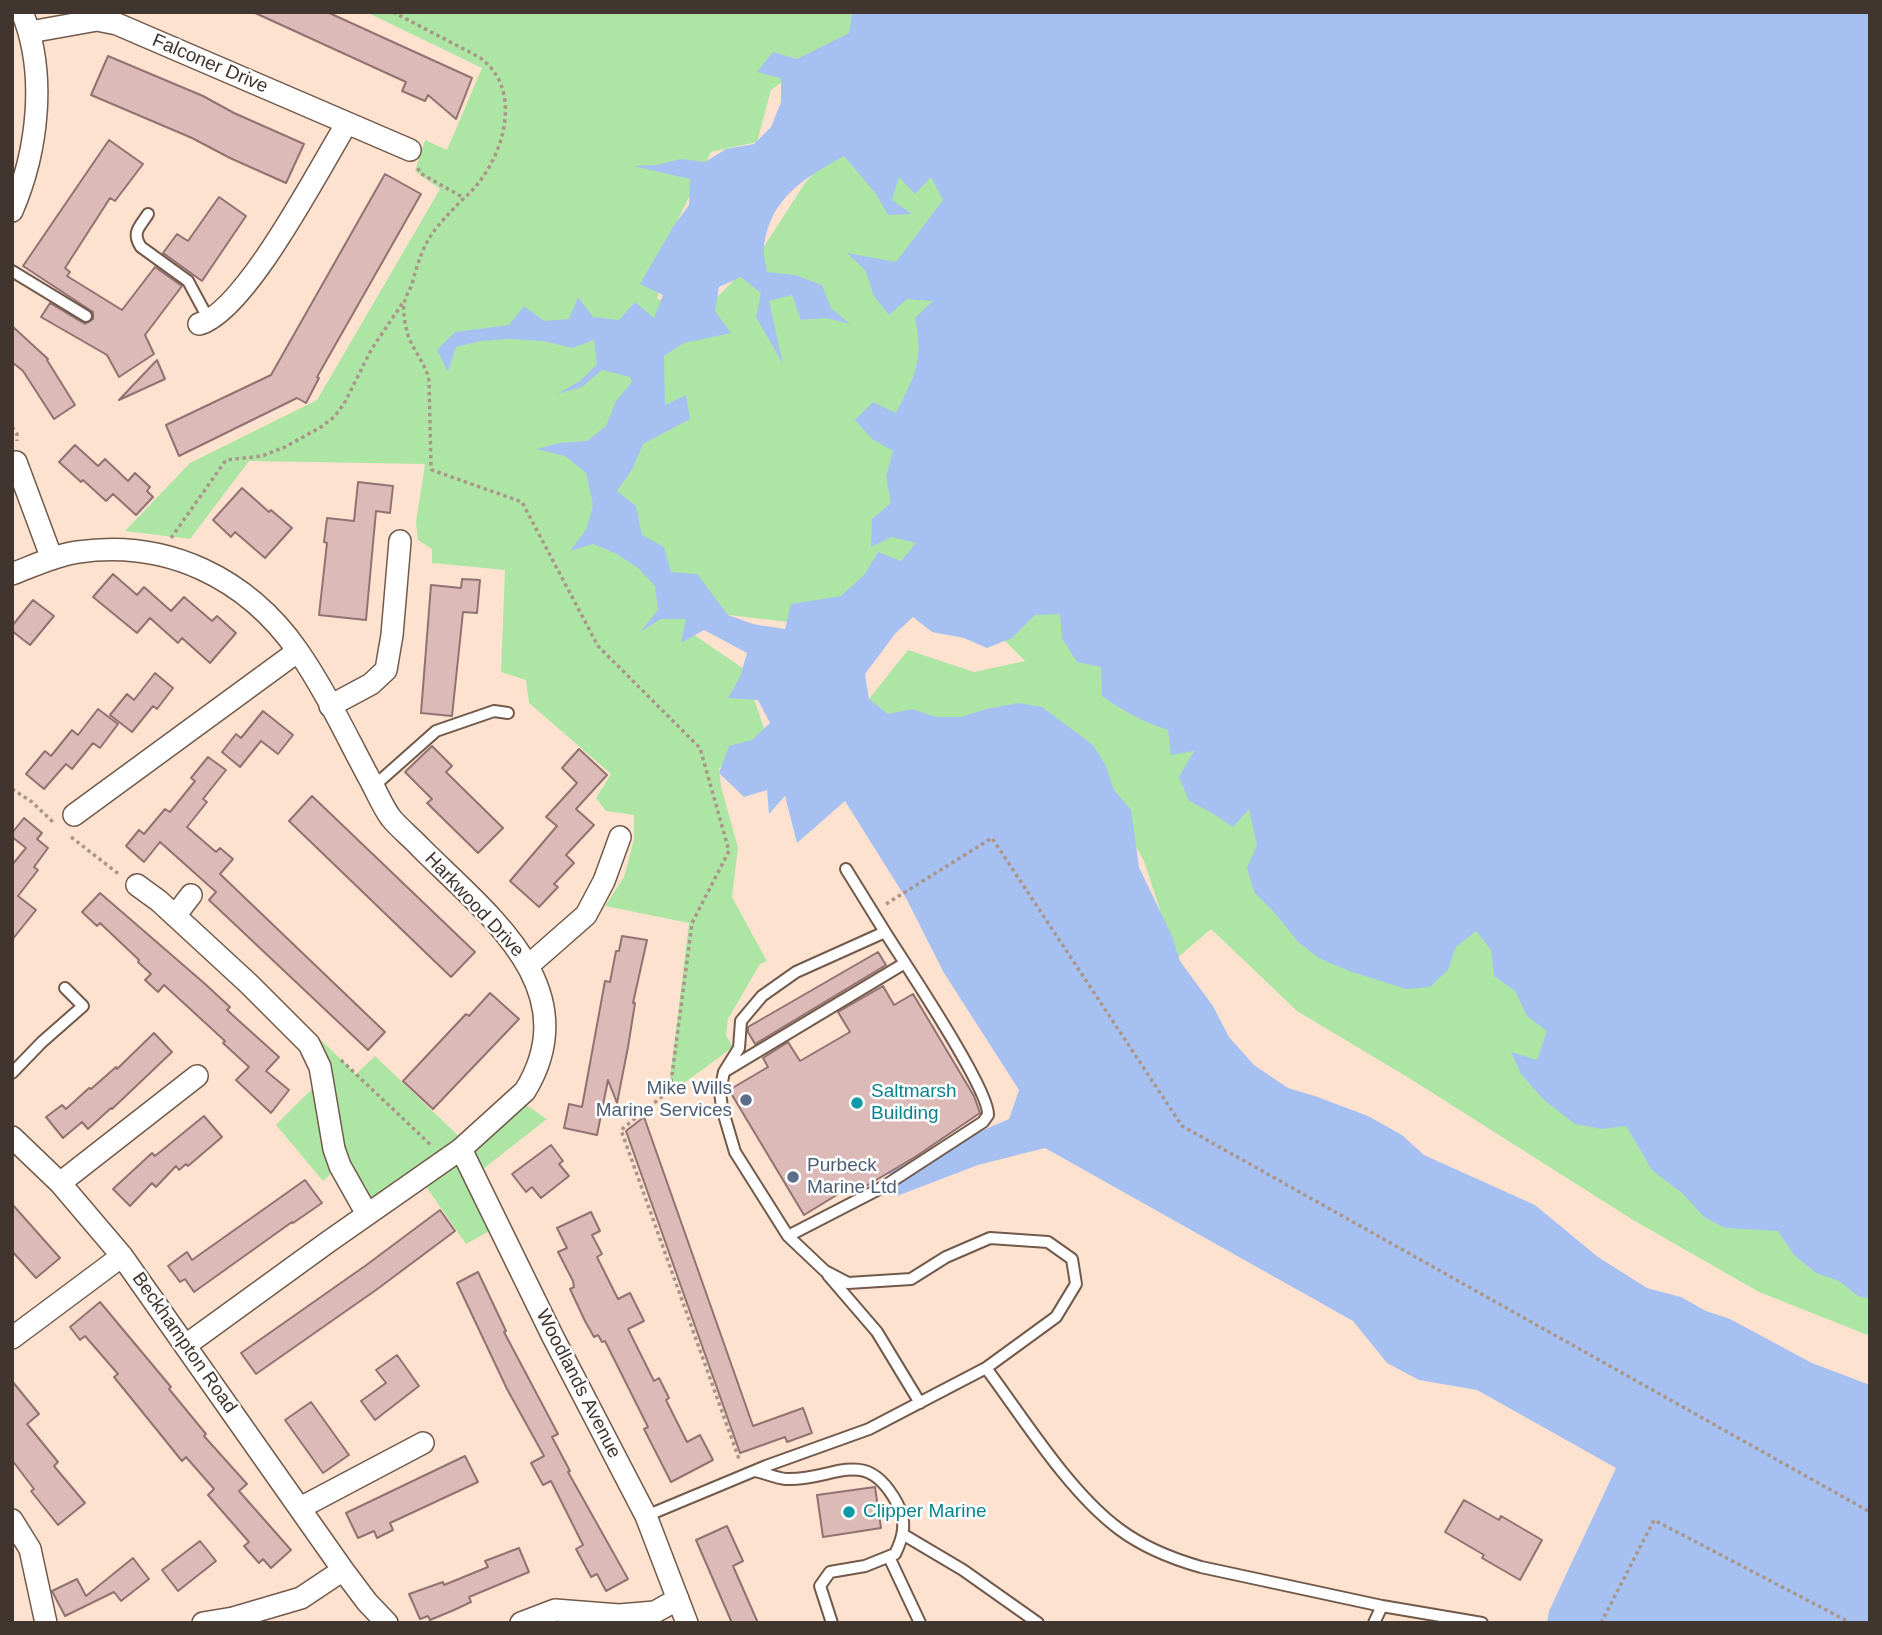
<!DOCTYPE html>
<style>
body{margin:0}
#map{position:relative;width:1882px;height:1635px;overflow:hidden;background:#fee2d0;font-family:Helvetica,sans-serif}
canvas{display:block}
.frame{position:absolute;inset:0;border:14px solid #41362f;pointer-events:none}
</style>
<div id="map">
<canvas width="1882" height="1635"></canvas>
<div class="frame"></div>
</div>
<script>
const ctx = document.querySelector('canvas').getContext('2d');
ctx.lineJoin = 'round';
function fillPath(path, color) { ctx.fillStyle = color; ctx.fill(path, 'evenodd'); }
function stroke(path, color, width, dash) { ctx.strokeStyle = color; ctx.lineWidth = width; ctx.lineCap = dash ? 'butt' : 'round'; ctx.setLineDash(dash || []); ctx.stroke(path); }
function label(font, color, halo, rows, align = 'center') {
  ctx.font = font + ' Helvetica,sans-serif'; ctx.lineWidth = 5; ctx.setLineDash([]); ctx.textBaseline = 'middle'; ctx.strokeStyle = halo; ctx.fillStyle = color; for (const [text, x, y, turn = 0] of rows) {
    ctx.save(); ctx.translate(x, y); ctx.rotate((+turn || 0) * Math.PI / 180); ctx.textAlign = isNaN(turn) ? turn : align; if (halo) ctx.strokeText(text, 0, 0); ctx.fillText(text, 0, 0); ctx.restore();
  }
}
fillPath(new Path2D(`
 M366,12H879L771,90L757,142L711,152L676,224L657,299L708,306L757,257L805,183L871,106L949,75L1870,1295V1336L1759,1292L1633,1220L1409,1078L1297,1011L1211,929L1176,959L1144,861L1078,743L897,737L864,705L908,650L974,672L1025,661L987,623L916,564L788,622L711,613L690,632L744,669L771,749L719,768L721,786L738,848L732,897L767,961L760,964L728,1019L726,1035L733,1047L668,1095L689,923L605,906L624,877L634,839V815L606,811L596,798L611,774L529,703L526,680L501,672L505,570L432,563V549L418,540L416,522L425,464L249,461L190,539L125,531L190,463L317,400L440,189L415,171L425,140L447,150L482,68Z
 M321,1040L356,1074L375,1056L466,1143L517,1099L547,1119L474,1176L499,1226L466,1244L420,1178L367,1214L339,1166L323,1181L276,1125L322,1079L309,1044Z`), '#ade6a4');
fillPath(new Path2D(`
 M852,12H1870V1299L1858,1296L1839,1281L1816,1273L1794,1255L1778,1231L1725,1228L1704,1217L1683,1194L1652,1170L1626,1126L1601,1129L1575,1124L1544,1100L1521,1074L1511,1052L1537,1060L1547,1031L1527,1016L1515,991L1494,976L1491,950L1476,931L1456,947L1448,970L1430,987L1406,989L1349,971L1319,958L1298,942L1274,912L1254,892L1247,868L1257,845L1249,809L1233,827L1212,813L1189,801L1179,777L1194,751L1171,755L1168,730C1143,722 1123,711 1102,696L1101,667L1077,662L1062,638L1060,614L1035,615L1012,638L987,648L964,638L932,632L913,617L895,634L865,674L869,699L888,714L912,709L936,717H961L986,709L1018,703L1042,707L1093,745L1106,766L1114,790L1131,810L1139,867L1172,936L1180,961L1213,1006L1229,1037L1254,1065L1288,1088L1315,1096L1368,1116L1402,1135L1424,1155L1535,1205L1598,1257L1647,1288L1681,1297L1706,1311L1730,1319L1812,1363L1870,1385V1623H1547L1549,1611L1616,1468L1477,1390L1419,1380L1387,1363L1353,1321L1045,1148L978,1165L897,1196L888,1171L1009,1119L1019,1090L944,973L907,900L845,801L797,843L785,796L769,814L767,790L744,797L719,773L729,746L752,740L770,723L758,700L728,698L740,677L747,653L704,630L681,643L686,619H661L640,632L658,610L655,586L638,568L617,554L593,544L570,551L586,530L593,505L586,473L565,456L536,449L560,443L587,441L606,426L616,401L632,382L630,377L602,370L582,387L557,394L580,381L597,364L594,340L572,348L543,341L508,339L481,341L456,347L448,372L437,350L455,332L509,325L524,306L544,321L569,319L578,297L593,317L619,320L635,302L654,318L663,295L640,284L673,227L689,205L690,179L633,166L657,165L681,159L705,162L726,149L754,144L771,127L781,102V78L757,72L773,52L797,59L849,33ZM844,156L876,194L888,215L912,214L892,200L899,177L915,194L931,177L943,200L896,262L847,253L865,270L874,296L889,315L907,299L933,301L915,318C924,358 915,377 896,413L873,402L855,420L872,439L893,451L886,477L891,503L872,519L871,547L892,537L916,543L901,561L878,552L865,574L841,596L791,604L785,629L753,624L728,615L697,574L671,572L664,547L642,535L636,506L617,491L633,468L643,444L690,419L686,395L665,405L664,356L684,343L731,333L715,311L719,287L741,277L761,293L756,317L783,364L769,301L792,295L801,320L826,318L850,324L831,308L822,285L795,275L767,272C766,264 763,253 764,245C771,197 806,177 844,156Z`), '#a7c0f2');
const building = new Path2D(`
 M253,12H327L472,78L456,119L428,95L425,101L402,91L406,82Z
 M108,56L203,96L234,113L304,144L286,183L230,158L192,138L91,95Z
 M109,140L143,164L115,201L110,198L65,268L70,272L67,276L122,310L155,267L182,286L145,335L154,354L119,377L107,355L41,317L50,303L85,324L93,319V312L23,266Z
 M385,174L421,194L317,377L319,378L306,403L297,398L179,456L166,425L271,375Z
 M219,197L246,216L202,281L163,253L177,234L188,241Z
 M12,326L48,359L47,360L75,405L54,419L23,371L12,362Z
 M157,360L165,379L119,400Z
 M75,445L98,466L105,459L128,481L135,473L150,487L147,491L153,497L136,515L113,494L106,501L83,480L81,482L59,462Z
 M358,482L393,486L390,513L376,511L366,620L319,615L327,543L324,542L327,518L354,521Z
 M242,488L269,512L271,510L292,528L265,558L235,532L231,537L213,520Z
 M113,574L137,595L144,587L171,611L184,597L212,621L217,616L236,633L210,663L182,638L178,643L150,618L137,633L93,597Z
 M462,579L480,580L477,613L463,612L452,716L421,713L431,585L461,588Z
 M33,600L54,616L30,645L12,631V626Z
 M155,673L173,688L157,709L153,706L132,732L110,715L127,694L134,700Z
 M98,709L118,724L100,748L93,743L72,769L66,764L44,789L26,774L45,751L51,756L72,730L78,735Z
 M263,711L293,735L278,754L261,741L240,767L222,752L236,734L241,738Z
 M432,746L452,766L446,772L503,828L478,853L427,803L432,799L405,772Z
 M579,749L607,775L576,809L594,825L566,855L574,863L554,884L558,887L539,907L510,881L557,826L546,817L577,783L562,768Z
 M208,757L226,770L203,799L207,802L187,827L216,852L220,848L233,859L220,874L385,1032L368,1050L209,900L216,892L160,842L144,862L126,846L139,830L144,834L165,809L170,812L195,781L191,778Z
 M312,796L475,952L451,977L289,821Z
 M24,818L42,833L37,839L48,848L34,867L38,870L18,896L36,910L12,940V865L26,848L12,837V833Z
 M100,893L204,983L230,1007L227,1010L279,1057L266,1071L289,1090L271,1113L236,1080L249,1067L223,1043L225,1041L164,985L158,992L145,980L151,974L138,962L139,960L100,923L97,926L82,912Z
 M622,936L647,940L633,1003H635L628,1047L617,1103L608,1080L597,1135L564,1128L569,1104L582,1107L605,981L610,982L616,951H619Z
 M878,952L886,965L755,1044L748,1032V1027Z
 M883,986L894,1005L913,994L974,1096L980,1113L915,1157L861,1189L858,1182L804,1215L729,1090L768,1067L763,1058L788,1042L800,1061L850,1032L838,1012Z
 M490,993L519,1019L433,1109L403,1081L466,1014L469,1016Z
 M154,1033L172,1052L112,1109L111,1108L88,1129L82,1122L63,1138L46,1117L62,1105L66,1109L89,1088L91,1089L116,1067L117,1069Z
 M204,1116L222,1137L188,1166L186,1164L179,1170L176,1166L156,1187L152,1183L130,1206L113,1189L152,1153L155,1156Z
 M644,1117L753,1426L803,1408L812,1433L787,1442L785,1437L740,1453L626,1131Z
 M551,1145L563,1161L559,1164L569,1176L541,1198L532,1187L526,1192L512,1174Z
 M305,1180L322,1203L293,1223L292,1222L194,1292L185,1279L180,1282L168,1266L187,1252L192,1260Z
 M12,1204L60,1258L36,1278L12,1251Z
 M440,1210L455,1231L376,1290L256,1374L241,1353L365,1266Z
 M591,1212L600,1231L592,1235L602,1254L597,1257L618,1299L630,1293L644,1321L628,1329L654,1381L659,1378L669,1398L666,1400L687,1442L700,1435L713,1460L671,1482L644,1429L648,1427L605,1341L602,1342L598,1335L594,1337L585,1321L570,1289L574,1287L573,1281L558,1252L567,1248L557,1228Z
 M478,1272L506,1331L504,1332L558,1434L552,1437L570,1471L568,1472L628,1579L606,1591L597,1574L591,1577L576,1549L583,1545L551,1481L543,1485L531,1463L544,1456L507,1389L457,1283Z
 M100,1302L171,1387L169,1389L206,1434L204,1436L247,1484L239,1491L291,1550L271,1568L263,1559L259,1563L244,1546L249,1542L208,1495L214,1489L186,1457L182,1461L114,1377L118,1374L85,1336L80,1340L70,1327Z
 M397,1355L419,1386L375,1420L361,1401L386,1383L376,1370Z
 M12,1381L39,1414L27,1424L58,1462L54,1466L85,1503L58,1525L31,1491L34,1489L12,1460Z
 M311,1402L349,1455L323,1473L285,1420Z
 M465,1456L478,1482L390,1523L393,1530L377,1538L374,1531L358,1538L346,1513Z
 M875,1487L881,1528L823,1537L817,1495Z
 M1464,1500L1499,1520L1501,1516L1542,1540L1520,1580L1482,1558L1484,1555L1445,1532Z
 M727,1526L743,1561L733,1566L758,1623H732L696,1540Z
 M200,1541L216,1561L178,1591L162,1570Z
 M519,1548L529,1572L469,1597L471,1602L454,1610L430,1620L428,1616L420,1619L409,1594L443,1582L444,1585L488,1567L485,1561Z
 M133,1558L149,1579L121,1601L114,1592L65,1616L52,1591L77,1579L86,1596Z`);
fillPath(building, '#dcbab8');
stroke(building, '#917271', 2);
const service = new Path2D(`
 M148,214C140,227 131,232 141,247L188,281L209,320
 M12,271L86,316
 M374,786L436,731L494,711L508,713
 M846,869L885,932L796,972L762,996L741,1021L739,1048L724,1072L720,1091L722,1108L735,1152L788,1236L825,1271L848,1283L911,1279L946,1257L990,1238L1048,1242L1072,1259L1076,1284L1056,1317L986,1368
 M727,1070L905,963
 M12,1073L42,1042L83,1006L65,988
 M788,1236L883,1187L983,1122L988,1115C990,1090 903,961 885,932
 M828,1275L877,1332L920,1403
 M755,1471C765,1473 776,1478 786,1479C835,1481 865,1444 897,1503C907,1521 904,1536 895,1554L865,1566L830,1572L820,1586L832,1623
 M646,1516L766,1466L869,1429L986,1368C1024,1419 1069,1492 1119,1529C1143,1547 1173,1559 1201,1567L1382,1606L1482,1623
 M904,1535L963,1570L1038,1623
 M889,1557L920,1623
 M1374,1623L1382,1606`);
const minor = new Path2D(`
 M30,32L97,20L117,24L410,150
 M12,211C38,151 47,73 22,12
 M199,324C245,313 320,167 347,123
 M16,462L52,559
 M12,574C33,566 56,555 78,552C167,539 247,578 298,651C325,690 346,735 368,776C376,790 382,806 391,818C400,829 412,838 421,848C487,914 588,988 525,1091L461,1149L328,1242L186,1345
 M330,706L371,684L386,670L392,635L400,541
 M74,815L298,651
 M137,885L159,901L249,984L309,1044L320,1067L334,1149L340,1166L367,1214
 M175,916L191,895
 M529,965L586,915L604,881L620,837
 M12,1137L60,1183L122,1256L343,1570L367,1602L387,1623
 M461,1149L553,1337L646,1516L687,1623
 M60,1183L197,1076
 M12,1338L122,1256
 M300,1508L423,1443
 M12,1520L30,1549L46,1623
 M203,1623L233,1618L301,1598L343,1570
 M521,1623L555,1610L619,1615L655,1612L678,1599`);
stroke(service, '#715a4b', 14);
stroke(minor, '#715a4b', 24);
stroke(new Path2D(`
 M393,12L479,57C527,90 502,166 464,198
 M418,168L420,173L464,198C433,230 425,237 413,280C412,287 407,293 405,300C402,309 405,323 407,332C412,350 426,363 429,381L431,467L432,470L522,502L598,646L700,748L729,851L692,923L670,1090L621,1130L739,1459
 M12,427L17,434V441
 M171,538L226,460L262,456L285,447L321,427L334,417L344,404L371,350L404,301
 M12,789L32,802L54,823
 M71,837L120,875
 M886,904L992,838L1182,1126L1870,1512
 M341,1060L432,1146
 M1601,1623L1654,1520L1851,1623`), '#aa9689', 3.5, [3.5, 3.5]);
stroke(service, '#fff', 10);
stroke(minor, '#fff', 21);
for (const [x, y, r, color] of [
 [746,1100,7,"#5c6f8a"],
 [857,1103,7,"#0f9aa8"],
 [793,1177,7,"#5c6f8a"],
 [849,1512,7,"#0f9aa8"]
]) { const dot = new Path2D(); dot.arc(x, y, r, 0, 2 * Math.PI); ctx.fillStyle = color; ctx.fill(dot); stroke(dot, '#fff', 2.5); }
label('19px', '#41362f', '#fff', [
 ["Falconer Drive",210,64,23],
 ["Harkwood Drive",474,905,47],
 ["Beckhampton Road",184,1343,55],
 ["Woodlands Avenue",578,1384,63]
]);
label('19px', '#4e5e75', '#fff', [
 ["Mike Wills",732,1089],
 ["Marine Services",732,1111],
 ["Purbeck",807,1166,"left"],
 ["Marine Ltd",807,1188,"left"]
], 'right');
label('19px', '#0d838f', '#fff', [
 ["Saltmarsh",871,1092],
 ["Building",871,1114],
 ["Clipper Marine",863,1512]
], 'left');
</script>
